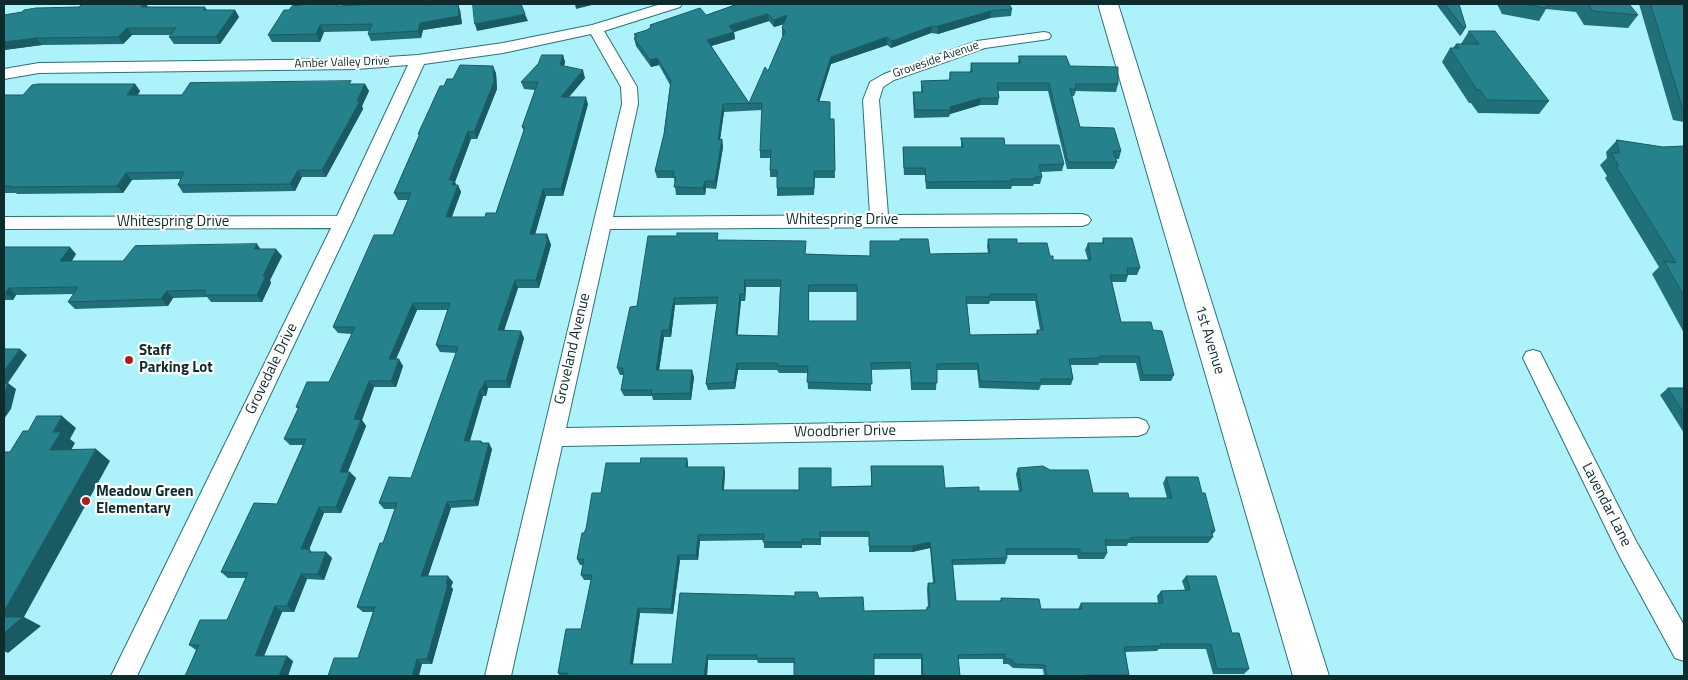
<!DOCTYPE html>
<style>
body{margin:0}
#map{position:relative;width:1688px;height:680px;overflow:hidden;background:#adf2fb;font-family:"Titillium Web",sans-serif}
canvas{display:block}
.frame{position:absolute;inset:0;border:5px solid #0e2b2e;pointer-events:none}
</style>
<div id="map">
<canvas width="1688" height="680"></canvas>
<div class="frame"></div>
</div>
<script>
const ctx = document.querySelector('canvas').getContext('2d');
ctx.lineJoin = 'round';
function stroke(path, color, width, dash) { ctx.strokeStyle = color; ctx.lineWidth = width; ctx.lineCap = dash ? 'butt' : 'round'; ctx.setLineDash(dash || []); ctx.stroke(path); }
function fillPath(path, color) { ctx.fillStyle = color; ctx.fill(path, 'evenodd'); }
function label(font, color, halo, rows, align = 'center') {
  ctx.font = font + ' "Titillium Web",sans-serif'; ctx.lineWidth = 4.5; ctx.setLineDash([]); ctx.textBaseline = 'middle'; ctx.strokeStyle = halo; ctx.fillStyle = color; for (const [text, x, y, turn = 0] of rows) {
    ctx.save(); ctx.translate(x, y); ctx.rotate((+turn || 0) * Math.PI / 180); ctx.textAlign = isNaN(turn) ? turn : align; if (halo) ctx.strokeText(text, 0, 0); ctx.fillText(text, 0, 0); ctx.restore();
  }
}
const minor = new Path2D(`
 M661,4H682L680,7L604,31L637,87L638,104L613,217L870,215L863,100L870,82L884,74L977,41L1044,32L1049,33L1051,36L1049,39L985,48L894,80L883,87L879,100L888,215L1082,214L1088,216L1091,220L1088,224L1082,226L610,229L566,428L1138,418L1146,421L1149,427L1146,433L1138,436L562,446L511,676H485L622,104L621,87L591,34L503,53L424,64L352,222L137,676H111L331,228L4,229V217L337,216L408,65L357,69L39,73L4,79V69L39,63L357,59L418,55L503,43L592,25Z
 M1533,350L1540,352L1636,541L1684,625V661L1675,658L1620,557L1523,358L1526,352Z`);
const secondary = new Path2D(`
 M1098,4H1118L1329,676H1293Z`);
stroke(minor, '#2c7179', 2);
stroke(secondary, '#2c7179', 2);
fillPath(minor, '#fff');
fillPath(secondary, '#fff');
fillPath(new Path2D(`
 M82,4H146L148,7H147H205L207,10H235L239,17L220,44H174L169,37L171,35H132L123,44L42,45L4,50V15L79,7Z
 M738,4H1073V5H1010L1012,9L1011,16L990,18L938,34L931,33L891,48L887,45L831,64L819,101L830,119H834L835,178H815L814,195L777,196V177H770V158H760V151L762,110L724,112L720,139H722L723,147L716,189L706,188L705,195H676L674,178H657L655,171L664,134L670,85L659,65L651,67L636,46L634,38H635L634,34L647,30L650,28V25L706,15ZM769,21L774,27L784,24L782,28V35L783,36L768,71L749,103L711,46L735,39L734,32Z
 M1436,4H1459L1466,27L1461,35L1460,36Z
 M1497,4H1629L1638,15L1628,28L1584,25L1576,12L1546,9L1539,21L1502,14Z
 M1639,4H1684V122L1673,120Z
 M426,5L460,10L462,24L423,30L421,38L371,41L368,34L369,31L324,32L320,42H272L268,35L339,6Z
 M1469,31L1549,101L1539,114L1478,113L1471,103H1469L1442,62L1450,48H1453L1456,44H1461Z
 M563,55L565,62L564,66L585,78L569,97L588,104L563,196H546L535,234H547L551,245L539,288H518L504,330L524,338L510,388H488L486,396H483L470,441H481L483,443L492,449L478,506L451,508L428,576L453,582L451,587L453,589L432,664H422L358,658L373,612H363L357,607L383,543L395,509H384L379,503L411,478L456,353L440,352L436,345L448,310H417L396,359L403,366L396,387H374L362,420L366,426L348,472L356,478L341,513H324L309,549L312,552H326L332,558L324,580L307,579L294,612H282L264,656L293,661L288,676H185L196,650L189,645L227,620L246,578H228L221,572L277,504L303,445H290L284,439L298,409L296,407L329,382L352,334L338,333L333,327L393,235L408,200H398L394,193L419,135L418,134L444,86L453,79L496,73L497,89L477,139H471L455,182L456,185H458L461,192L452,217H485L496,213L524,131L522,127L535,90L524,89L521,82Z
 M1019,56L1070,66L1118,84L1116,92L1076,91L1074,96H1072L1080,127L1121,151L1119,159H1116L1117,162L1114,169H1067L1048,91H998L999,98L998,105H980L950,114L949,117L914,118L913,99V92H921V81L949,80L950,72H970L971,63H1018Z
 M135,84L140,91L138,95H182L352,84H365L369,91L362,106L363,109L326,177H302L295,191L183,193L178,185L181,179L132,180L123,193L17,194L16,193H4V95H23Z
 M961,138L1005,145L1064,164L1062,171L1041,172L1042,177L1040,184H1034L1033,186H1012L1011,189H926L925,175H904L903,155V147H961Z
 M1617,140L1663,147L1684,146V333L1652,274L1659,267L1605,178L1607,176L1600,165L1607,158L1606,152Z
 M1103,238L1140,268L1137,275H1128L1126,282H1112L1121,322L1153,330L1174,375L1171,381H1140L1136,363H1099L1098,365H1071L1073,379L1071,385H1041L1039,390L979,388L977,370H937L936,390H911L910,369L871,370V391L808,389L807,373H779L777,370H738L735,389L708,390L706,384L717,304L675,305L671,337H664L659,370L694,377L691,400H653L652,396H624L621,390L624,376L623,375H620L617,368L637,306L719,240L806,254L870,256L930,254L988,253L987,246L988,239L1017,243L1050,256L1053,260H1088L1085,250L1088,243H1102ZM746,287H780L778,336L737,335L741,301H745ZM809,292H857V321H809ZM990,301H1035L1040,330H1037L1036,334L970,335L967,304H989Z
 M4,247L76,254L72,261H123L260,249L282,256L270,280L271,283L262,302H211L207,297L173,298L168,306L75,309L68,302L74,294L16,295L13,300H4Z
 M1668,388H1684V433L1660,395Z
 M687,458L688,464V467H724L725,473L724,490H799L831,487L871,486V466L945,488L979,491H1019L1016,474L1018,468L1093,493L1129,498H1167L1163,483L1166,477L1202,493L1215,531L1212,535L1213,537L1208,543H1128L1127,546H1106L1107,553L1104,559H1078L1077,555H1007V558L1005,564L953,565L956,601H1000L1001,598L1041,609H1078L1081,603H1158L1157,596L1161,591L1185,590L1182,581L1186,576L1232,633L1249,669L1244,674H1213L1206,649H1159L1157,651L1125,652L1129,675L1128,676H1044L1043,669L1013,668L1008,664H1003V659H958L960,676H921V659H874L794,663H758L757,660H708L707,676H560L558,673L581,629L591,580H584L581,575L583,565H580L577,559L584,533L601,493L640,463ZM821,537H869V552H912L930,548L933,583H928L927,589L928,607H927L926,610L864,611L819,598L672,664H633L640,613L673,614L680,560H698L700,541L764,540V548H802V545H821Z`), '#207079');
fillPath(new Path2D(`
 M140,4H146L148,7L147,8L146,15Z
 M458,4L460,10L462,24L423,30L421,38L418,31L420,23Z
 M575,4H596L576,9Z
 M235,10L239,17L220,44L216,37Z
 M991,11L990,18L938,34V26Z
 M525,14L528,21L477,31L475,24Z
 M768,14L769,21L734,32L735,39L708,47L707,40L729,26Z
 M787,15L788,23L774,27V20Z
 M320,25L324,32L320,42L316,34Z
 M932,26L931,33L891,48L892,41Z
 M1466,27L1461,35L1460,36L1464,28Z
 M127,28L132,35L123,44L118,37Z
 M887,37V45L831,64L817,109V101L831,57Z
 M36,38L42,45L4,50V42Z
 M563,55L565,62L562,73L560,65Z
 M657,58L659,65L651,67L650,60Z
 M493,66L496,73L497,89L477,139L474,132Z
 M583,70L585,78L563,104L561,97Z
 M135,84L140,91L132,102L127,95Z
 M365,84L369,91L362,106L363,109L326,177L322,170Z
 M586,97L588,104L563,196L561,189Z
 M981,98L980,105L950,114V107Z
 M723,104L724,112L719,147L718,140Z
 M468,131L471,139L455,182L457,187L458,185L461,192L449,224L446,217L449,180Z
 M722,139L723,147L716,189L715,181Z
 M298,170L302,177L295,191L290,184Z
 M126,173L132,180L123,193L117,186Z
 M705,181L706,188L705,195L703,188Z
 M543,189L546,196L533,242L530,234Z
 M547,234L551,245L539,288L536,280Z
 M257,244L262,251L254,249Z
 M70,247L76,254L67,268L60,261Z
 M276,249L282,256L270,280L271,283L262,302L257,295L263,276Z
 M515,280L518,288L502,337L498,330Z
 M745,280L746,287L745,301L744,294Z
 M9,288L16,295L13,300L5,293Z
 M167,291L173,298L168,306L161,299Z
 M740,294L741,301L737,342L736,335Z
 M674,298L675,305L671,337L669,330Z
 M413,303L417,310L393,366L389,359Z
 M662,330L664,337L658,377L656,370Z
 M521,331L524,338L510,388L506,381Z
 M20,349L27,355L8,383L16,389L11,409L4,419V371Z
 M399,359L403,366L396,387L391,381Z
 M737,363L738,370L735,389L734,382Z
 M692,370L694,377L691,400L690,393Z
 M369,381L374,387L362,420L366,426L345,478L340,472L354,419Z
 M485,381L488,388L486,396L482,389Z
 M480,389L483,396L468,447L464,441Z
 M62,416L76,428L70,439L75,443L65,461L50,450L53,432Z
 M489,443L492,449L478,506L474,500Z
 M96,449L110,461L24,617L41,626L8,653L4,651V611Z
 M687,458L688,464L687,474L686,467Z
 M724,467L725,473L723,496L722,490Z
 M350,472L356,478L341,513L336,507Z
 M447,502L451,508L426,582L421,576Z
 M319,507L324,513L307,555L301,549Z
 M698,535L700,541L698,560L696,555Z
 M930,542V548L912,552L913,546Z
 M326,552L332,558L324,580L318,574Z
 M678,555L680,560L673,614L671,609Z
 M301,574L307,579L294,612L287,606Z
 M448,576L453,582L451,587L453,589L432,664L427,659Z
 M275,606L282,612L262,661L255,656Z
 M638,608L640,613L632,669L630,664Z
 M707,655L708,660L707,676H704Z
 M287,656L293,661L288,676H279Z
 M417,659L422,664L419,676H412Z`), '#1a5b63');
const building = new Path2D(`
 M82,4H144L141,7H205L203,10H235L216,37H169L176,28H127L118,37L36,38L4,42V15L22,12L24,10L36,8L79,7Z
 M338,4L337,6L378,4H424V5L440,4H458L459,16L420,23L418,31L368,34L372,24L320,25L316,34L268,35L284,10H289L292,6Z
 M473,4H521L525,14L475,24Z
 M738,4H1009L1012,9L991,11L938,26H932L892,41L887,37L831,57L817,101L830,102V119H834L835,171H814V188H777V170H770L771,150L760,151L762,103L723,104L718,140L722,139L715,181H705L703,188L674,187L676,177L673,176L674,171H655L664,134L671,81L657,58L650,60L634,38L637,37L634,34L647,30L651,27L650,25L700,8L706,15ZM768,14L774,20L787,15L782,28L785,31L768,71L765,67L749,103L707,40L734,32L729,26Z
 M1445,4H1459L1466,27L1464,28Z
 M1527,4H1547V8Z
 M1589,4H1629L1638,15L1593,11Z
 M1651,4H1684V109H1683Z
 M1469,31H1495L1549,101L1487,100L1480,90H1477L1450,48H1459L1456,44H1479Z
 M542,55H563L560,65L583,70L561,97H586L561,189H543L530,234H547L546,238H548L536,280H515L498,330L521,331L506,381H485L482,389H480L464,441H481V443H489L474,500L447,502L421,576H448L446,584H448L427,659H417L412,676H328L334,658H358L375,607H357L380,543H383L397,503H379L389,477L411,478L458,347L436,345L450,303H413L389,359H399L391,381H369L354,419L361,420L340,472H350L336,507H319L301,549H310L309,552H326L318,574H301L287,606H275L255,656H287L279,676H185L199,645H189L200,620H227L248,573L221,572L254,503L277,504L306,439H284L299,407H296L307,382H329L355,327H333L374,235H393L411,193H394L420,134H418L440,86H444L447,79H453L460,65L493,66L494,82L474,132L468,131L449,180L454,181L452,185H458L446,217H485L486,213H496L525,127H522L538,82H521L538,64Z
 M1019,56H1066L1070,66L1118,67V84H1075L1076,89H1070L1080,127L1114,128L1121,151H1113L1117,162H1068L1049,83H997L999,98H981L950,107V110H915L913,92H923L921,81L950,80V72H972L971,63H1020Z
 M351,81L349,84H365L357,101H360L322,170H298L290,184L178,185L184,172L126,173L117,186L10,187L11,186H4V95H23L32,85L38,84H135L127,95H182L190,83Z
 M961,138H1004L1005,145H1059L1064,164L1039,165L1042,177H1035V179H1012V181L926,182L925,168H904L903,147H963Z
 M1617,140L1663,147L1684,146V296L1664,261L1676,263L1616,166H1619L1611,153H1619Z
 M677,233H718L717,240L806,241L805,254L832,255L870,256V241H900V239H928L930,254L990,253L988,239H1017V243H1047L1050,256H1053V260H1091L1088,243H1104L1103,238H1132L1140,268H1127L1128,275H1110L1121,322H1151L1153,330L1162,331L1174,375H1143L1139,356H1100L1101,358L1069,359L1073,379H1041V383L980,381L978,363L937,364V383H912L910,362L871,363L872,384L807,382L808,366H778L777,363H737L734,382L706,384L718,297L674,298L669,330H662L656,370H692L690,393L651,394L652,390H621L624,373H623V368H617L630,307L637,306L648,236H677ZM745,280H781L778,336L736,335L740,294H744ZM809,285H857V321H809ZM990,294H1036L1043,330H1037L1038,334L970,335L966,297H990Z
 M257,244L254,249H276L263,276H266L257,295H205V290L167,291L161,299L68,302L78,287L9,288L5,293H4V247H70L60,261H123L135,246Z
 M4,349H20L4,371Z
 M4,383H8L4,398Z
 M1668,388H1684V413Z
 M37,416H62L53,432H61L50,450L96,449L4,611V452H10L23,431H28Z
 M641,458H687L686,467H724L722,490H799V468H831V487L872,486L871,466H943L945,488L979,487V491H1022L1018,468L1043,466L1050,470H1088L1093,493H1128L1129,498H1172L1166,477H1198L1202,493H1205L1215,531H1211L1213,537H1135L1130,538V540H1105L1107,553H1080V549H1006L1007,558L952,560L956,601H1002L1001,598L1039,599L1041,609H1082L1081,603H1163L1161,591L1190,590L1186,576H1216L1232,633H1239L1249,669H1217L1211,644H1160L1161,646L1124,647L1129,675H1085V676H1047L1045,665L1015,664L1011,659H1005V654L958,655L960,676H923L922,654H874V676H794V658H757V655H707L704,676H567L568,673H558L566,629H581L592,575H581L584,559H577L582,533H584L586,529L592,493H601L606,463H640ZM820,532H869V546H913L930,542L935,583H928L930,607H927V610L864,611L863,597L819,598L817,592H795V596L680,593L672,664H630L638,608L671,609L678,555H696L698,535L764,534L763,542H802V539H820Z
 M4,617H23L4,633Z`);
fillPath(building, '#25828d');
stroke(building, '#1a5b63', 1);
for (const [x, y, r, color] of [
 [129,360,5,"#ae1c1f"],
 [86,501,5,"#ae1c1f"]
]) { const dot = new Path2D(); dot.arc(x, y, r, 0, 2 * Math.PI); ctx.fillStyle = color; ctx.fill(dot); stroke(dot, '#fff', 2); }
label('12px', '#0e2b2e', '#fff', [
 ["Groveside Avenue",936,60,-19],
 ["Amber Valley Drive",342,63,-2]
]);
label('15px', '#0e2b2e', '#fff', [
 ["Whitespring Drive",842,220],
 ["Whitespring Drive",173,222],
 ["1st Avenue",1209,340,73],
 ["Groveland Avenue",573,349,-77],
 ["Grovedale Drive",272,369,-64],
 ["Woodbrier Drive",845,432,-1],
 ["Lavendar Lane",1606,505,63]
]);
label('bold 15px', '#0e2b2e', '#fff', [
 ["Staff",139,351],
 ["Parking Lot",139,368],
 ["Meadow Green",96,492],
 ["Elementary",96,509]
], 'left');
</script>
